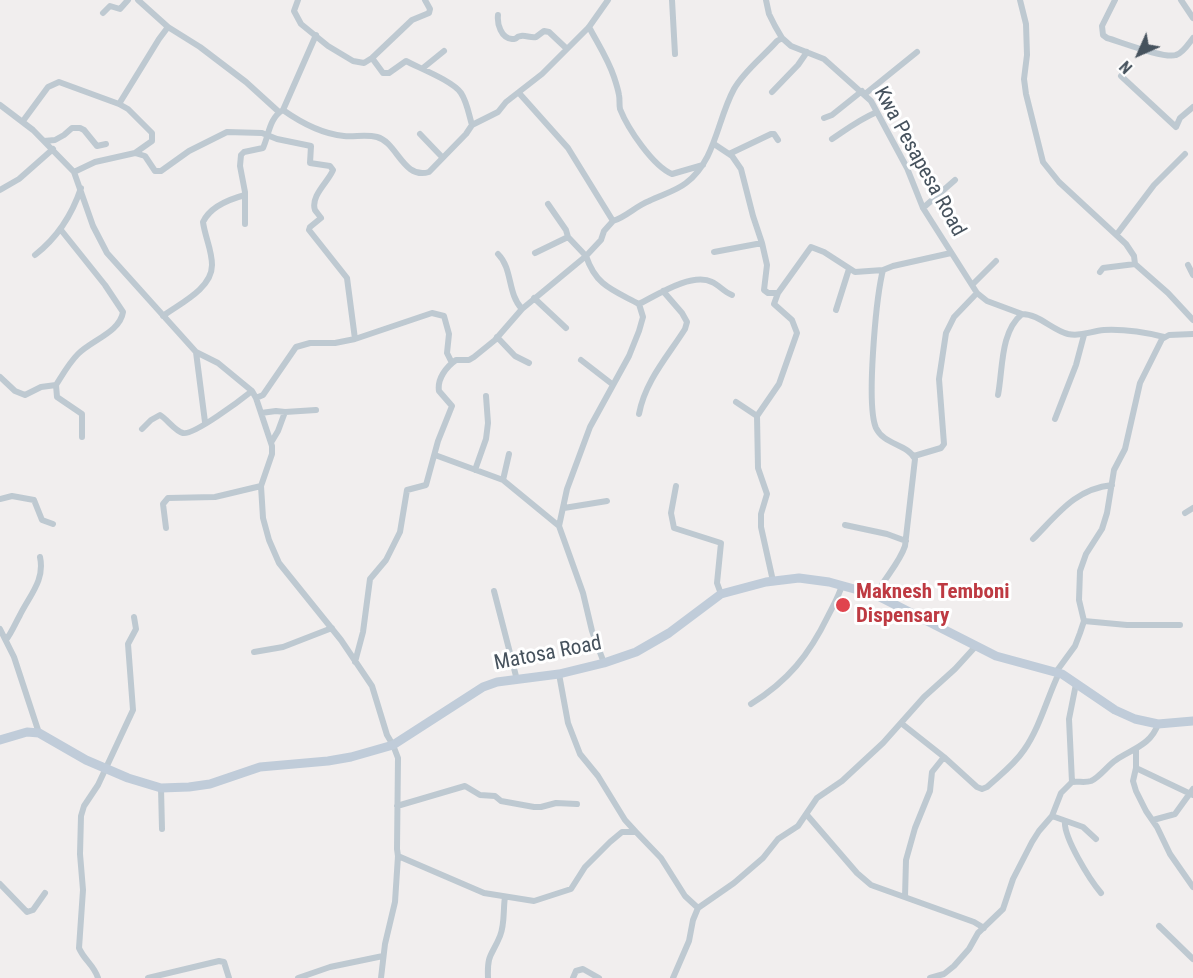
<!DOCTYPE html>
<style>
body{margin:0}
#map{position:relative;width:1193px;height:978px;overflow:hidden;background:#f1eeee;font-family:"Roboto Condensed",sans-serif}
canvas{display:block}
.north{position:absolute;left:1109px;top:24px;width:60px;height:60px;-webkit-text-stroke:4px #fff;paint-order:stroke;rotate:225deg;font-size:16px;font-weight:700;line-height:24px;text-align:center;color:#46525d}
.north::after{content:'';display:block;margin:auto;width:21px;height:27px;background:#46525d;clip-path:polygon(50% 0,100% 100%,50% 72%,0 100%)}
</style>
<div id="map">
<canvas width="1193" height="978"></canvas>
<div class="north">N</div>
</div>
<script>
const ctx = document.querySelector('canvas').getContext('2d');
ctx.lineJoin = 'round';
function stroke(path, color, width, dash) { ctx.strokeStyle = color; ctx.lineWidth = width; ctx.lineCap = dash ? 'butt' : 'round'; ctx.setLineDash(dash || []); ctx.stroke(path); }
function label(font, color, halo, rows, align = 'center') {
  ctx.font = font + ' "Roboto Condensed",sans-serif'; ctx.lineWidth = 6; ctx.setLineDash([]); ctx.textBaseline = 'middle'; ctx.strokeStyle = halo; ctx.fillStyle = color; for (const [text, x, y, turn = 0] of rows) {
    ctx.save(); ctx.translate(x, y); ctx.rotate((+turn || 0) * Math.PI / 180); ctx.textAlign = isNaN(turn) ? turn : align; if (halo) ctx.strokeText(text, 0, 0); ctx.fillText(text, 0, 0); ctx.restore();
  }
}
stroke(new Path2D(`
 M138,0L168,27L200,47L246,82L279,112
 M298,0L294,11L301,24L328,46L353,61L364,63L372,58L412,20L429,13L430,9L425,0
 M672,0L675,54
 M766,0L769,14L775,26L782,38L791,46L824,59L871,101L907,168L923,208L977,293L987,301L1022,314
 M1020,0L1026,24L1027,55L1024,79L1026,94L1043,162L1059,182L1126,244L1134,256L1135,264L1168,293L1193,320
 M1115,0L1102,26L1103,35L1107,38C1121,42 1164,59 1176,55C1183,53 1189,43 1193,38
 M1181,0L1193,18
 M103,13L110,6L120,9L128,0
 M498,15C497,24 501,38 512,39C519,39 514,37 521,36C525,35 531,38 536,37L544,31L549,32L567,49
 M589,27C598,44 608,59 614,77C616,83 618,89 619,95C620,100 619,104 620,109C628,129 653,166 672,174L703,165
 M372,58L383,73H389L406,61C419,68 453,81 461,93C467,102 469,115 472,125
 M423,68L444,51
 M1121,76L1176,127L1180,118L1193,107
 M772,92L798,65L807,52
 M519,93L568,148L613,221C626,217 636,206 649,201C661,195 676,191 686,183C716,160 717,120 734,89C744,71 763,57 777,41L782,38
 M865,94L917,52
 M119,104L159,39L168,27
 M0,105L33,130L74,172L93,226L107,253L196,352L218,363L252,391L256,398L272,446V454L261,486L263,518L269,540L279,563L341,640L372,686L387,735L393,745L398,758L397,849L398,856L395,902L385,944L381,978
 M283,110C300,122 323,134 344,136C355,137 366,134 377,137C397,142 403,180 429,172L466,134L472,125L498,112L506,102L542,74L589,27L608,0
 M824,118L832,115L862,91
 M23,121L48,87L59,82L119,104L128,109L152,133V141L135,153L95,162L74,172
 M420,134L442,157
 M832,139C847,129 860,119 877,112
 M44,141L55,140L64,135L72,128H80L84,130L97,146L106,144
 M714,144L732,156L741,169L753,216L762,243L767,265L764,290L768,293H778
 M135,153L145,156L155,171H161L189,151L227,132L262,133L277,139L311,146L310,163L330,166L333,170C329,181 310,196 315,210C317,213 319,215 321,218L310,227L309,230L347,278L355,339
 M729,154L771,134H774L778,140
 M0,190L19,179L53,149
 M923,208L955,180
 M245,224V192L240,166L241,155L244,152L263,148C269,135 269,118 283,110L316,35
 M61,230L105,285L123,312C120,332 92,340 78,354C69,363 63,374 56,385L57,397L82,414V437
 M1117,234L1154,185L1185,154
 M714,252L762,243
 M535,253L568,237
 M498,254C513,269 507,293 522,309
 M35,255C58,237 72,215 81,188
 M1188,265L1193,275
 M1100,272L1103,268L1135,264
 M972,285L996,261
 M534,298L566,328
 M639,304C657,295 692,272 712,282C719,285 724,292 732,295
 M836,310L849,269
 M163,316C179,304 212,289 212,265C212,250 205,237 203,222C210,207 230,199 245,195
 M497,337L515,356L529,363
 M196,352L205,422
 M581,360L612,384
 M0,377L15,391L25,395L41,387L56,385
 M998,395C1003,369 1000,332 1022,314C1039,314 1052,330 1068,334C1082,337 1091,331 1104,330C1125,329 1144,332 1164,337
 M256,398L263,395L296,347L310,343H335L355,339L432,313L444,316L449,334L447,353L452,363
 M736,402L757,416
 M261,413L276,411L285,412
 M639,414C645,381 668,356 685,329L687,322L682,313L663,291
 M1055,419L1076,365L1084,335
 M142,429L151,420L160,415C167,419 175,431 183,433C193,436 242,399 252,391
 M272,441L278,431L285,412L316,410
 M435,455L503,480L559,526L583,593L592,631L604,663
 M914,456L941,448L944,444L939,379L946,333L954,317L977,293
 M475,470L486,439L488,423L486,396
 M503,480L509,454
 M676,486L671,513L674,528L721,543L717,583L721,594
 M0,499L12,496L34,500L42,520L53,524
 M564,508L607,501
 M1185,513L1193,508
 M845,525L887,534L906,541
 M559,526L567,489L590,427L629,356L639,331L643,317L639,304C613,290 596,286 586,256L601,240L604,231L613,221
 M166,528L163,504L168,498L215,497L261,486
 M1033,539C1058,514 1075,489 1112,485
 M773,581L761,527V514L767,494L758,468L757,416L779,384L797,333L792,320L774,304L778,293L811,247L824,252L855,272L883,270
 M494,591L517,680
 M876,595C884,578 899,564 905,546L915,459C908,444 884,445 876,428C866,405 876,302 882,274L883,270L893,266L951,253
 M1084,621L1127,625H1180
 M0,629L14,657L39,733
 M6,640C12,632 15,624 20,615C30,595 45,580 40,557
 M254,652L283,647L332,628
 M355,662L363,632L370,579L386,560L400,532L407,490L426,485L438,441L452,406L439,391C437,379 446,367 456,360H469L474,357L495,340L522,309L586,256L568,237L566,230L548,204
 M1056,672L1075,646L1080,633L1084,621L1079,600L1080,571L1086,554L1102,529L1107,513L1114,470L1125,449L1140,383L1162,339L1169,335L1193,334
 M559,674L568,723L580,754L598,776L625,820L636,832
 M751,704C788,681 809,655 828,616C833,606 839,596 842,585
 M901,723L944,757L977,787L982,789L987,787C1000,775 1014,765 1024,750C1040,727 1047,698 1059,673
 M1136,750V768L1133,781L1136,791L1146,811L1157,827L1170,854L1193,887
 M1136,768L1193,795
 M1072,782L1069,719L1076,684
 M161,788L162,829
 M397,806L465,786L480,795L495,796L501,801L534,807H541L556,803L577,804
 M807,815L857,873L871,885L974,922L984,928
 M1052,816L1083,827L1096,839
 M1153,820L1175,814L1193,789
 M1065,821C1063,837 1090,880 1101,893
 M398,856L484,893L534,901L571,889L585,867L610,842L622,832H636L661,858L685,896L698,908L734,883L763,858L778,839L798,826L817,798L842,781L883,743L924,697L955,669L976,646
 M0,884L27,912L33,910L45,893
 M905,897L906,860L915,828L930,791L932,772L944,757
 M1159,926L1193,959
 M98,978C94,965 84,960 79,948L83,890L80,854L81,816L84,806L98,785L133,710L128,644L136,629L134,617
 M148,978L219,961L224,962L229,978
 M298,978L330,967L383,956
 M488,978C487,953 492,956 500,936C505,924 503,909 505,897
 M573,978L576,971L583,969L599,978
 M673,978L689,941L693,920L698,908
 M930,978L944,974L954,966L969,949L978,933L1003,909L1013,879L1032,842L1039,831L1052,816L1061,793L1072,782C1078,781 1085,783 1091,781C1100,777 1108,765 1116,760C1132,749 1151,745 1158,724`), '#bec9d1', 6);
stroke(new Path2D(`
 M0,740L27,732L39,733L86,760L128,778L161,788L189,787L210,784L260,767L328,761L351,757L393,745L483,687L497,682L559,674L604,663L636,652L669,633L721,594L766,582L799,578L829,582L876,595L996,656L1062,674L1115,710L1135,719L1158,724L1193,721`), '#c0ccd9', 9);
for (const [x, y, r, color] of [
 [843,605,8,"#e0444e"]
]) { const dot = new Path2D(); dot.arc(x, y, r, 0, 2 * Math.PI); ctx.fillStyle = color; ctx.fill(dot); stroke(dot, '#fff', 2); }
label('21px', '#46525d', '#fff', [
 ["Kwa Pesapesa Road",919,162,61],
 ["Matosa Road",548,654,-11]
]);
label('bold 21px', '#be3a42', '#fff', [
 ["Maknesh Temboni",856,593],
 ["Dispensary",856,617]
], 'left');
</script>
